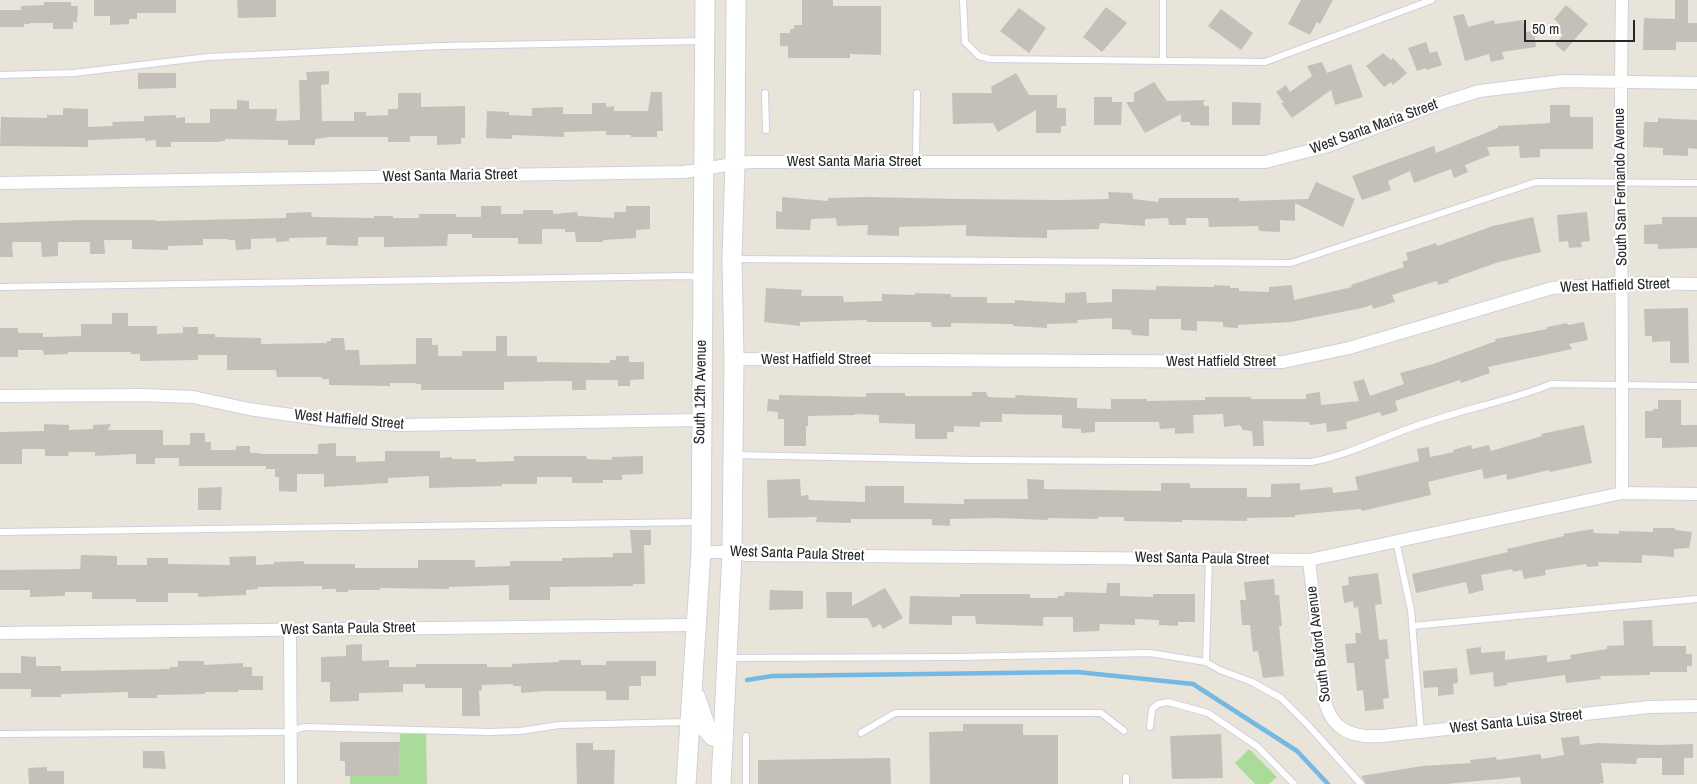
<!DOCTYPE html>
<style>
body{margin:0}
#map{position:relative;width:1697px;height:784px;overflow:hidden;background:#e8e4d9;font-family:"Archivo Narrow",sans-serif}
canvas{display:block}
.scale{position:absolute;left:1524px;top:20px;width:111px;height:22px;box-sizing:border-box;border:2px solid #272727;border-top:0;padding-left:6px;font-size:15px;line-height:18px;white-space:nowrap;color:#272727;-webkit-text-stroke:4px #fff;paint-order:stroke}
</style>
<div id="map">
<canvas width="1697" height="784"></canvas>
<div class="scale">50 m</div>
</div>
<script>
const ctx = document.querySelector('canvas').getContext('2d');
ctx.lineJoin = 'round';
function fillPath(path, color) { ctx.fillStyle = color; ctx.fill(path, 'evenodd'); }
function stroke(path, color, width, dash) { ctx.strokeStyle = color; ctx.lineWidth = width; ctx.lineCap = dash ? 'butt' : 'round'; ctx.setLineDash(dash || []); ctx.stroke(path); }
function label(font, color, halo, rows, align = 'center') {
  ctx.font = font + ' "Archivo Narrow",sans-serif'; ctx.lineWidth = 4.5; ctx.setLineDash([]); ctx.textBaseline = 'middle'; ctx.strokeStyle = halo; ctx.fillStyle = color; for (const [text, x, y, turn = 0] of rows) {
    ctx.save(); ctx.translate(x, y); ctx.rotate((+turn || 0) * Math.PI / 180); ctx.textAlign = isNaN(turn) ? turn : align; if (halo) ctx.strokeText(text, 0, 0); ctx.fillText(text, 0, 0); ctx.restore();
  }
}
fillPath(new Path2D(`
 M400,734H426L427,784H350V776H399Z
 M1249,749L1277,777L1269,784H1255L1235,763Z`), '#a9db99');
stroke(new Path2D(`
 M747,680L772,676L1077,672L1193,684L1297,751L1328,784`), '#74b9e3', 4.5);
fillPath(new Path2D(`
 M94,0H176V13H137V19H129V24L110,25V16H94Z
 M237,0H276V17L238,18Z
 M802,0H833V6H881V55L850,54V58H788V46H780V33H790V29H794V25H802Z
 M1301,0H1333L1320,24L1317,22L1310,35L1288,24Z
 M1675,0H1688V23H1697V42H1676V50H1643L1644,18L1675,19Z
 M44,2H71V6H78L77,22H73V29H53V23H30V24H24V27H0V10H21V6L44,5Z
 M1566,5L1588,24L1564,52L1555,44L1563,35L1556,30L1560,25L1554,19Z
 M1106,7L1127,23L1102,52L1083,37Z
 M1019,8L1046,28L1029,53L1000,31Z
 M1221,9L1253,33L1241,50L1208,26Z
 M1464,14L1468,27L1494,20L1495,24L1523,20L1525,32L1534,31L1536,47L1502,52L1504,59L1491,62L1489,54L1465,61L1453,16Z
 M1426,42L1430,53L1437,51L1442,65L1427,70L1426,68L1417,71L1408,48Z
 M1383,53L1391,60L1393,58L1407,73L1393,85L1391,82L1384,87L1366,66Z
 M1322,62L1327,73L1351,64L1363,97L1335,105L1331,90L1292,118L1281,103H1284L1276,92L1286,85L1290,92L1312,76L1307,66Z
 M329,71V84L321,85L322,121H354V112H366V116L388,115V109H398V93H421V107L465,106V138H461V144L437,145V136H410V142H388V137H330L315,139V145H288V140L225,139V141H220V142H171V147H156V140L145,141V138L88,140V147L0,146L1,117L47,118V115H63V108L88,109V127L113,126L112,122L144,121V116L176,115V118L185,117V123H210V109H237V100L249,101V109H277L276,121L300,120L299,80H307L306,72Z
 M138,73H176V88L138,89Z
 M1016,73L1029,95H1057V108H1066V126H1061V133H1036V110L998,132L993,123L953,124L952,93H992L991,87Z
 M1154,82L1167,101L1207,100L1203,102L1204,106H1209V126L1190,125V122H1181V114L1145,133L1126,102H1134V93Z
 M651,92H662L663,131H657V137H631V135H606V131L564,132V137L512,135V139L486,138L487,111L509,112V115L532,116V108L563,107V114H592V103H606V107L614,106V111H648Z
 M1094,97H1112V102H1122L1121,125H1094Z
 M1232,102L1261,103L1260,125H1232Z
 M1550,105H1570V117H1593V149H1540V157L1520,158L1519,146L1487,147L1490,155L1465,165L1468,172L1454,178L1451,169L1414,183L1410,171L1388,181L1391,190L1362,200L1352,176L1434,146L1436,153L1498,128V126L1550,123Z
 M1658,118L1697,120V149L1688,148V156L1663,155V148L1643,147L1644,122H1658Z
 M1316,182L1355,199L1343,227L1295,203V221L1280,220V232L1259,231L1258,226L1209,227L1208,218H1186V225H1169L1168,218L1145,219V226L1100,223L1099,229L1047,230V238L966,236V225L899,227V236L867,235L868,225L837,226L836,218L811,219L810,230L776,229V211L782,212V197L828,201V198L868,197L960,199L1060,200L1109,199L1108,192L1132,193L1133,199L1158,202L1159,198H1239V201L1308,199Z
 M481,206H501V214H523V210H553V214L577,212L578,216L614,218V212H626V206H650V229L636,230V238L603,240V242H576L575,232H565V229H542V244H518V238H472V234H448L447,246L384,247V237H358V246L326,245L327,237L289,238V241L276,242V238L251,239V249L236,250L235,240H228V239H203V245L168,246V250L132,249V240H104L105,254H90V242H58V256L42,257L41,242H12L13,257H0V223L81,220H156V221L286,218V213L311,212L312,217L374,218V216H393V218H419V214H456V217H481Z
 M1587,212L1590,241L1581,242L1582,247L1569,248L1568,241L1559,242L1557,215Z
 M1533,217L1541,252L1499,262L1448,280L1449,282L1439,285L1436,281L1392,295L1395,302L1373,309L1372,305L1362,308L1291,322L1238,325V328L1223,327V322L1197,321V331L1181,330V319H1149V336L1132,335L1131,330L1112,329V318L1077,320L1078,323L1047,324V328L1013,326V324L951,323V327H932L931,322H867V320L800,322V326L764,322L766,288L802,290L801,296H843L844,302L882,301V294L915,295V293L951,294V297H987V303H1015V300L1065,303V293L1086,292L1087,303L1112,302V289L1156,290V286L1214,287V285L1230,286V288H1239V291L1269,292V287L1292,285L1294,300L1352,287L1351,285L1404,267L1402,262L1408,260L1406,253L1436,243L1437,246L1493,226Z
 M1662,217H1697V248L1658,249V244H1644V225L1662,224Z
 M1688,308L1689,363H1670V341L1652,342V336H1645L1644,309Z
 M112,313H128V326H157V334L183,333V327H198V334H215V337L261,338V344L327,343V341H331V338H344L345,350H359L360,365L416,364V338H432V345H438V356H462V351H496V336H507V356H537V362L610,363V360H616V356H629V362H644V379L630,380V386H618V380H586V390H572V381H554L504,382V390H421V384H416V383H390V386L329,385V379H322V377H277L276,370H227V355H198V360L140,361V354H131V352H68V354L44,355L43,350H18V357H0V328H18V333H43V337L81,336V324H112Z
 M1584,322L1588,340L1569,344L1572,349L1488,367L1490,373L1461,383L1460,380L1395,401L1398,411L1382,416L1380,412L1346,422L1347,429L1327,432L1326,423L1310,425L1309,422L1263,421L1264,446H1253L1252,431L1243,430L1240,425L1224,427L1223,414L1193,415L1194,433L1175,434V428L1160,429L1159,422H1095V432L1081,433V429L1062,428V415L1002,414V422H980V427L954,426V432H947V439H915V424L879,423V415L855,414V415L808,416V426H806V446H784V419H778V412L767,411L768,399L779,400V395L866,397V393H905V396H972V392H986L988,397L1015,398L1016,395L1077,398V408L1111,409V399H1147V401L1205,400V397H1251V399H1306V394L1320,392L1321,405L1359,401L1353,382L1364,379L1370,396L1404,384L1400,373L1433,364L1496,341L1495,339L1547,329V327L1567,323L1568,325Z
 M1658,400H1681V425H1697V447L1662,448V438H1645V411H1653V409H1658Z
 M44,424L69,425V430L93,429V425L111,424L108,430H163V445H190V433H205V442H211V450H236V446H250V453H260V454H318V444L336,443V456H356V462L385,461V451H440V458L452,457V459H476V462L514,461V456H586L587,459L612,460V457L643,456V474L622,475V480H603V483H572V477H537V484H502V486L429,488V476L388,478V483L324,487V474H297V492L279,491V477H275V469H266V466H179V458H155V464H136V454L95,456V452H69L68,456H45V449H22V464H0V432L44,431Z
 M1584,425L1592,463L1550,472L1549,470L1507,480L1506,474L1484,479L1482,469L1428,482L1431,495L1362,511L1361,509L1295,515V517L1247,518V521L1182,520V522L1124,521V517H1098V519L1048,518V520L998,518L950,519V526L932,525V519H851V523L816,522L817,517L768,518L767,480L800,479L801,496L808,495L809,500L865,502V486H904V503L964,504V499H1028L1027,479L1044,480V489L1161,491V483H1190V488H1247V497H1271V484L1300,483V490L1332,487L1333,493L1358,490L1355,477L1419,461L1417,449L1429,447L1430,457L1454,452L1453,450L1471,445L1472,449L1489,445L1491,451L1542,436L1541,434Z
 M222,487L221,510H198V488Z
 M1653,528H1675V530L1692,532L1689,548L1674,549V557L1642,555V563L1598,562L1599,566L1587,567L1586,564L1545,570L1546,575L1524,579L1522,570L1513,572L1512,569L1481,575L1484,590L1469,594L1466,582L1416,593L1412,574L1508,552L1507,549L1564,536L1563,534L1593,529L1594,533L1619,534V531L1653,532Z
 M630,530H651V545H644L645,584H633V586L550,587V600H509V585L449,587V589L380,588V590H348V592H336V589H322V586L258,587V589L246,590V595L198,597V593H168V602H136V599H92V592H65V596L30,597V590H0V570L80,569L81,555L117,556V565H147V558H168V564L230,565L229,557L256,556V565L274,564V562L304,561V564H355V568H418V560H475V567L510,566V561H562V558L613,557V553H632Z
 M1378,573L1382,604L1375,605L1379,640L1387,639L1389,659H1385L1389,698L1383,699L1384,709L1365,711L1363,690L1357,691L1354,663H1347L1345,644L1356,643L1355,633H1361L1358,607L1354,608L1353,601L1344,603L1342,586L1349,585L1348,577Z
 M1274,579L1275,595H1279L1282,626H1279L1284,676L1263,678L1258,651L1253,652L1250,625H1242L1240,600H1246L1244,582Z
 M1107,583H1120V596L1153,597V594H1195V622H1178V626L1159,625V620L1135,619V625L1100,624L1099,631L1073,632V617H1045L1043,618V626L976,624L975,616H952V625L909,624L910,596L960,597V594H1030V598H1058V596H1064L1065,592L1106,593Z
 M885,588L903,618L883,629L880,624L873,628L868,618H827L826,592H852V606Z
 M770,590L803,591V609L769,610Z
 M1652,620L1653,646H1686V654H1692V666H1687V672H1650V675L1600,676L1601,679L1566,683L1565,675L1507,683V685L1494,687L1493,672L1470,675L1466,649L1481,647V653L1505,651V660L1547,655V662L1571,659L1570,655L1607,649V646L1624,645L1623,621Z
 M362,644V661L389,660V667H416V664H487V667H512V664L559,662V660H581V665H606V661H656V676H641V686H629V700H606V691H547L521,693V686H513V684L482,685V690L479,691L480,716H462V688H425V684H403V692L359,693V701L330,702V682H321V657L346,656V645Z
 M21,656L36,657V666H61V671L170,669V667H178V661H204V665L243,663V667H252V676H263V690H238V692H205V694L157,695V698H128V692L61,694V697H31V689H0V673H21Z
 M1457,668L1458,683L1453,684L1454,694L1438,696V687L1424,688L1423,671Z
 M963,724H1023V735H1058V784H930L929,732L963,731Z
 M1221,734L1223,778L1172,779L1170,736Z
 M1579,736L1580,745L1597,743L1658,745L1693,744V758H1684V775H1662V758H1637L1636,764L1601,763L1604,783L1597,784H1521L1520,777L1446,784H1366L1361,776L1422,766L1471,763L1470,760L1496,757L1497,760L1540,754L1542,759L1564,755L1561,738Z
 M340,742H400L399,776H345V761H340Z
 M576,743H593V750H615L614,784H577Z
 M143,751H164L166,769L143,768Z
 M890,758L891,784H758V760Z
 M47,767V771H64V784H29L28,768Z`), '#c4c0b9');
const service = new Path2D(`
 M963,0L965,42L979,56L990,59L1265,62L1432,0
 M1163,61V0
 M0,75L74,73L208,57L442,46L702,41
 M765,93L766,130
 M916,162L917,93
 M734,259L1291,263L1536,182L1697,183
 M0,287L686,276L701,277
 M734,455L975,460L1311,462C1354,454 1392,432 1434,420C1472,407 1513,400 1551,384L1697,386
 M0,532L699,522
 M1396,541L1411,610L1421,732
 M1209,559L1206,662L1220,670L1252,682L1281,698L1308,725L1361,784
 M1412,626L1697,599
 M729,658L958,657L1150,653L1206,662
 M1150,727L1152,709L1158,704L1168,702L1208,713L1258,747L1294,784
 M861,733L895,713H1101L1124,731
 M0,734L286,732L305,727L489,732L520,731L559,725L688,722
 M1126,777V784
 M746,784V736`);
const minor = new Path2D(`
 M0,183L682,172C705,170 728,163 752,162H1265L1328,146L1438,104L1479,91L1563,81L1697,83
 M734,359L1283,362L1349,348L1552,288L1623,283L1697,284
 M0,396L142,395L193,397L249,409L326,420L400,425L700,420
 M1622,493C1623,329 1619,164 1622,0
 M701,552H732L745,555L1309,560L1622,493L1697,494
 M1309,560L1325,702C1333,731 1353,738 1382,736L1649,707L1697,706
 M290,630L291,784
 M0,633L696,625`);
const secondary = new Path2D(`
 M696,698L706,728L713,736H724
 M686,784L701,552L705,0
 M721,784L732,552L734,359L732,259L735,163L736,0`);
stroke(service, '#cfd0df', 8);
stroke(minor, '#cfd0df', 14);
stroke(secondary, '#cfd0df', 21);
stroke(service, '#fff', 6);
stroke(minor, '#fff', 12);
stroke(secondary, '#fff', 19);
label('15px', '#272727', '#fff', [
 ["West Santa Maria Street",1374,127,-20],
 ["West Santa Maria Street",854,162],
 ["West Santa Maria Street",450,176,-1],
 ["South San Fernando Avenue",1621,187,-91],
 ["West Hatfield Street",1615,286,-2],
 ["West Hatfield Street",816,360],
 ["West Hatfield Street",1221,362],
 ["South 12th Avenue",701,392,-89],
 ["West Hatfield Street",349,420,5],
 ["West Santa Paula Street",797,554,2],
 ["West Santa Paula Street",1202,559,1],
 ["West Santa Paula Street",348,629,-1],
 ["South Buford Avenue",1319,644,-97],
 ["West Santa Luisa Street",1516,722,-6]
]);
</script>
